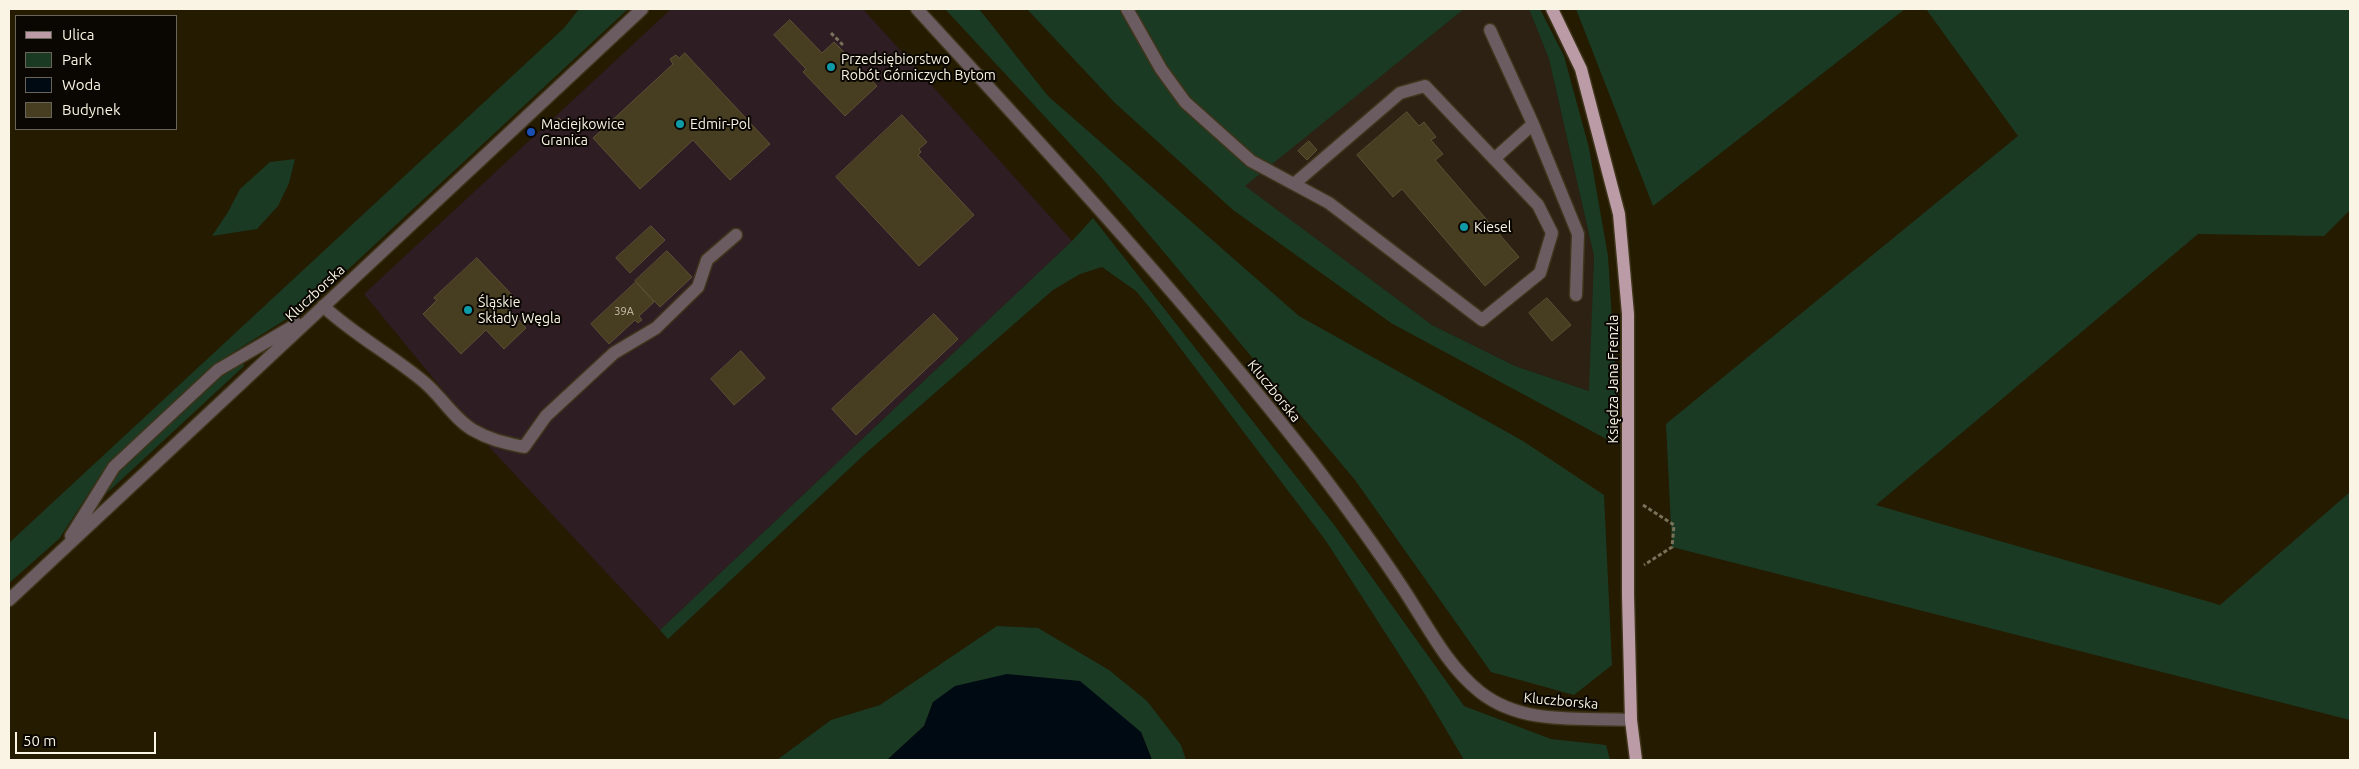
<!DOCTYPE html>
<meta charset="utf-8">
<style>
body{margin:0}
#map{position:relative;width:2359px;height:769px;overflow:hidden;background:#241b00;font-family:Ubuntu,sans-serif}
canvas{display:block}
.frame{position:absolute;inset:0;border:10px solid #f9f4e3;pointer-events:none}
.legend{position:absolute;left:15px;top:15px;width:162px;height:115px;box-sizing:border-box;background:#0a0601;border:1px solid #6a655b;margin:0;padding:6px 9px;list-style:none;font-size:15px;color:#f9f4e3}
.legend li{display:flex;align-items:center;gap:10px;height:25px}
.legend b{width:25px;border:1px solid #6a655b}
.scale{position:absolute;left:15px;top:732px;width:141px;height:22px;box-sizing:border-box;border:2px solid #f9f4e3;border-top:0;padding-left:6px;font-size:15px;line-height:18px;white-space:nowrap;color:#f9f4e3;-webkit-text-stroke:4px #0a0601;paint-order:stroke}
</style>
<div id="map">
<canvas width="2359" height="769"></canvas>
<div class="frame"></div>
<ul class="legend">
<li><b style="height:6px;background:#bb9ca6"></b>Ulica</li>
<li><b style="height:14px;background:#1b3a23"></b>Park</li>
<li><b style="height:14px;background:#000a13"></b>Woda</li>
<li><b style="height:14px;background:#473e21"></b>Budynek</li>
</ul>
<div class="scale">50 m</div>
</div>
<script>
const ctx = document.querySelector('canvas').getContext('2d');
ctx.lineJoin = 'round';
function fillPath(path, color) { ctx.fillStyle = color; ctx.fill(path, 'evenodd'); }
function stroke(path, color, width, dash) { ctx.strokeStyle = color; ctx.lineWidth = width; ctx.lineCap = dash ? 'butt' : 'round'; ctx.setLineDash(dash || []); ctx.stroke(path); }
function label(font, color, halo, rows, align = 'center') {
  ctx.font = font + ' Ubuntu,sans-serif'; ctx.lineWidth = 4; ctx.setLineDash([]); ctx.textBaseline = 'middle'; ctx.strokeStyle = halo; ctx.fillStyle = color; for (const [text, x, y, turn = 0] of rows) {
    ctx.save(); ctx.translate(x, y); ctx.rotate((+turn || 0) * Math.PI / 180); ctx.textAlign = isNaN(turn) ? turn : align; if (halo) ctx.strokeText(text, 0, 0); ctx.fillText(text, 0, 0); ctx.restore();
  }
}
fillPath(new Path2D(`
 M1464,9H1529L1549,59L1594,256L1590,391L1515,366L1432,325L1244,186Z`), '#2c2113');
fillPath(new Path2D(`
 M671,9H863L1072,241L660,630L492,450L364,294Z`), '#2f1d24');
fillPath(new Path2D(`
 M579,9H628L312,303L213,365L109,462L59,539L9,583V543L564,28Z
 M945,9H979L1048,96L1299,316L1523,441L1604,495L1612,665L1574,695L1491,672L1355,480L1100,176Z
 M1027,9H1464L1245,186L1432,325L1515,366L1589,391L1594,256L1549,59L1529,9H1540L1564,56L1589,148L1608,256L1617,399L1610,441L1391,323L1233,210L1114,102Z
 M1576,9H1905L1653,206Z
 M1926,9H2350V210L2324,236L2198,234L1876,505L2220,605L2350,492V720L1672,547L1666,424L2018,136Z
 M295,159L289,183L278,206L257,229L212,236L228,212L240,189L270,162Z
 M1093,218L1335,526L1464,706L1551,739L1606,745L1610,760H1464L1426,696L1326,541L1150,308L1136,291L1102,267L1080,274L1053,290L866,453L668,639L660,630L1072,241Z
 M243,363L244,366L107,493L119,472L222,376Z
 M997,626L1038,628L1109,670L1147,701L1181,745L1186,760H1152L1141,732L933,702L924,726L887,760H777L831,720L880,705Z`), '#1b3a23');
fillPath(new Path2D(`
 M1007,674L1080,681L1141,732L1152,760H887L924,726L933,702L955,686Z`), '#000a13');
const building = new Path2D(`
 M790,20L822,53L834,42L877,86L845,116L803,72L806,69L774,35Z
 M685,53L770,144L730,180L693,140L640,189L593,138L673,64L670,59L676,55L679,58Z
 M1407,112L1419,126L1424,122L1436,137L1431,140L1443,154L1435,160L1519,257L1485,286L1402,189L1393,197L1357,155Z
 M902,115L927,142L919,149L921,152L918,155L974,215L919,266L836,177Z
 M559,118L564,123L557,130L552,125Z
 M1309,141L1317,150L1307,160L1298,151Z
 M651,226L665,240L630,273L616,258Z
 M667,251L692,277L660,307L635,281Z
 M477,258L514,297L505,305L526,328L504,349L486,330L461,354L423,314L437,300L434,298Z
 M636,282L654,302L639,316L642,320L638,323L635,320L609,344L591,324Z
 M1547,298L1571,325L1552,341L1529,313Z
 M934,314L958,339L856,435L832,409Z
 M741,351L765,378L734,405L711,379Z`);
fillPath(building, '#473e21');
stroke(building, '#5b5134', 1);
const minor = new Path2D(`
 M917,9C1052,156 1187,302 1310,459C1342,501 1373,543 1402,587C1426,623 1446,665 1480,692C1523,726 1580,717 1631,720
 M1127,9L1161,69L1185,102L1251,161L1329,203L1482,320L1540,273L1552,233L1538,205L1425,86L1400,93L1294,184
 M1490,30L1533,124L1578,234L1576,295
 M1494,159L1533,124
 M323,306C354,335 392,355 424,382C441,396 454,419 473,430C490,440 506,443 524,447L546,416L614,353L656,328L698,287L707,260L736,235
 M71,536L114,467L218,370L297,324
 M9,600L642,9`);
const major = new Path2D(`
 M1552,9L1581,69L1619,214L1628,314V595L1631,720L1636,760`);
stroke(minor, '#3e351b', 15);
stroke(major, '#3e351b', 15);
stroke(new Path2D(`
 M831,33L842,44L839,47
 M1643,505L1674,525L1672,547L1644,565`), '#79725b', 3, [4, 2.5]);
stroke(minor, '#6b5c61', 12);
stroke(major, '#bb9ca6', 12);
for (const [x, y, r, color] of [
 [831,67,5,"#0f9aa8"],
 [680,124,5,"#0f9aa8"],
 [531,132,5,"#1a4fb4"],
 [1464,227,5,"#0f9aa8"],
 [468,310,5,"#0f9aa8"]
]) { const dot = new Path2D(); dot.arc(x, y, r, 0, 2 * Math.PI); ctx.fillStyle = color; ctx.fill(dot); stroke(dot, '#0a0601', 2); }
label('11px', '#ccc6b2', null, [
 ["39A",624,311]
]);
label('14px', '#f9f4e3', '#0a0601', [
 ["Przedsiębiorstwo",841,59],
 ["Robót Górniczych Bytom",841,75],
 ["Maciejkowice",541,124],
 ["Granica",541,140],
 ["Edmir-Pol",690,124],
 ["Kiesel",1474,227],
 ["Śląskie",478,302],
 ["Składy Węgla",478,318]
], 'left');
label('14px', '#f9f4e3', '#0a0601', [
 ["Kluczborska",315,293,-43],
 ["Księdza Jana Frenzla",1613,379,-90],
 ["Kluczborska",1274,391,51],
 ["Kluczborska",1561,701,5]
]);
</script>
